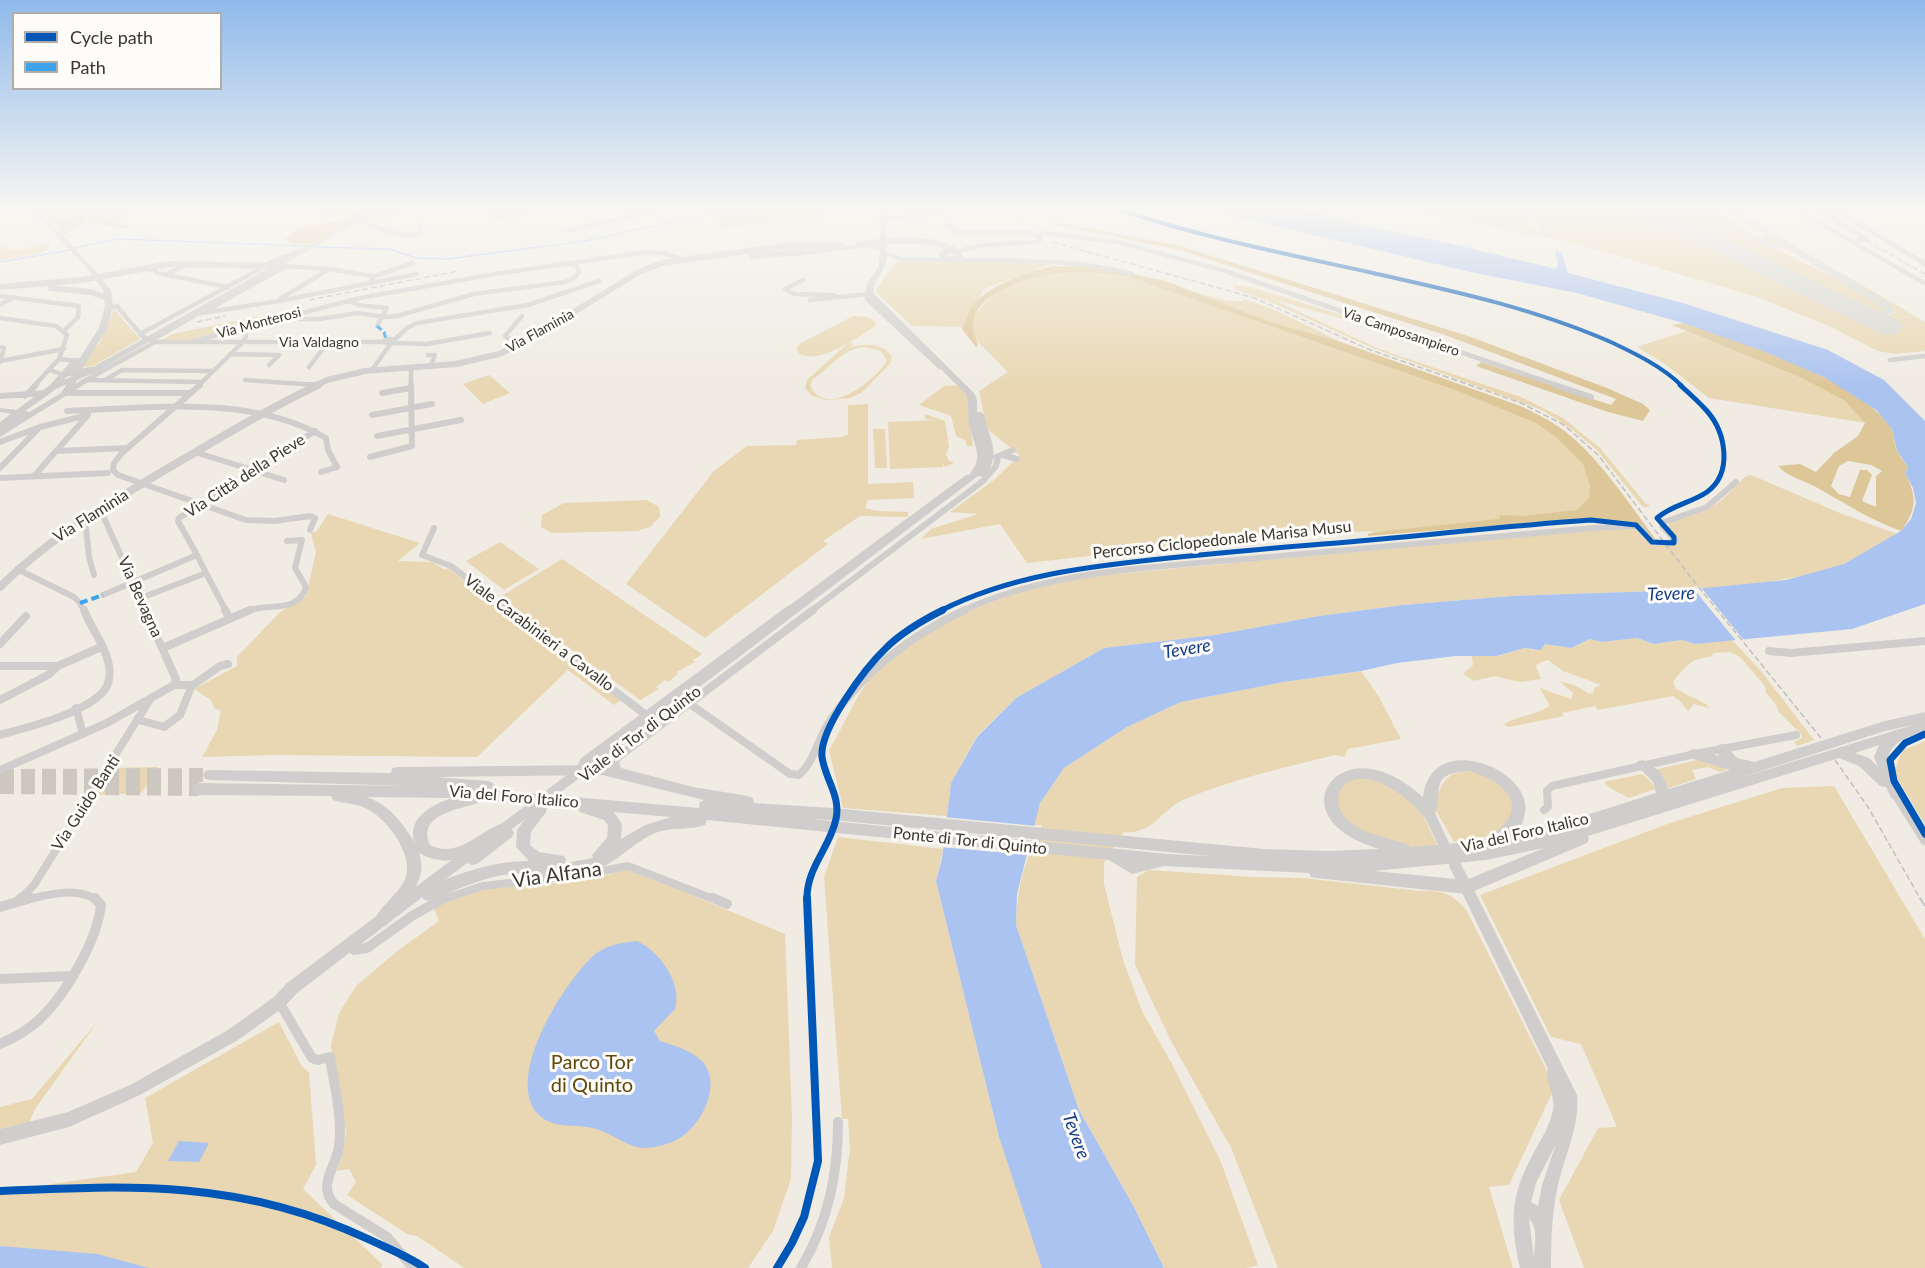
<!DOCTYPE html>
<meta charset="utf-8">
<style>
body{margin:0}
#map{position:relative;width:1925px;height:1268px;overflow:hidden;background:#f0ece3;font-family:Lato,sans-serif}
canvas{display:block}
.legend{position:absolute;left:12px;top:12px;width:210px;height:78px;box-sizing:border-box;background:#fefcf8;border:2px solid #b0ada8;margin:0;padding:8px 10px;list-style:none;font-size:18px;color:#3a3630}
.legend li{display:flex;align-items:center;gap:12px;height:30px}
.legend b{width:30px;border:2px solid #b0ada8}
</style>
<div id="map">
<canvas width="1925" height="1268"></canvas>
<ul class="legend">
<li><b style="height:8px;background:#0057b8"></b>Cycle path</li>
<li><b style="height:8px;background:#3fa3eb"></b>Path</li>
</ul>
</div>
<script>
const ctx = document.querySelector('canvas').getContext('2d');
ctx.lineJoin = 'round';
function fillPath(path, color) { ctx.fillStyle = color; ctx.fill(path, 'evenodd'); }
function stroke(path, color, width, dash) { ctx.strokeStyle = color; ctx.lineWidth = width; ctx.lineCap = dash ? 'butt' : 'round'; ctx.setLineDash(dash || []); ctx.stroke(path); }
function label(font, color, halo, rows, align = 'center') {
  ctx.font = font + ' Lato,sans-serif'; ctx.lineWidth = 6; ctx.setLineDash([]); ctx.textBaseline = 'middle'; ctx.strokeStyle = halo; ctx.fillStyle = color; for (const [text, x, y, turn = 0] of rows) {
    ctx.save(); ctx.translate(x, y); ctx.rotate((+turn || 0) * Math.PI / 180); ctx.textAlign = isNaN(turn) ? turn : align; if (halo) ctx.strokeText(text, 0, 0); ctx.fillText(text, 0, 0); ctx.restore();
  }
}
fillPath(new Path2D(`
 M761,209H822L826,216L722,229L717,215Z
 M1427,209H1522L1543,238L1430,215L1422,210Z
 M1526,209H1635L1886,331L1900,327L1883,318L1894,313L1890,305L1841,276L1842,273L1925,322V351L1894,354L1878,351L1827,325L1757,297L1570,242L1545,238Z
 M1653,209C1664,209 1679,207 1689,210C1713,217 1879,296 1885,310L1880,312H1868Z
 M1696,209H1713L1757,237L1765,234L1808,260Z
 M51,242L48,250L42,253L0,260V246C15,254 35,247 51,242Z
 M897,261L1054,263L984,289L964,326L999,288L1082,264L1229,301H1243L1245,299L1277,311L1341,342L1318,336L1554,424L1626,512L1396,531L1294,533L1027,563L1000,524L921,539L931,529L978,514L950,512L994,480L1020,455L987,429L979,391L1008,372L963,327L912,326L878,294L877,288Z
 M1232,285L1250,287L1415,337L1455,352V358L1382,330L1272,299L1379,349L1521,397L1563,418L1600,448L1646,504L1651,506L1643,507L1596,449L1570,428L1542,410L1373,348L1266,300L1237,290Z
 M299,308V311L188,340H162L172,334Z
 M114,309L140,339L93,366L83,367L92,351L99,344Z
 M853,316L868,317L876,322L875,326C858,338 817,366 798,353L797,348L799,344Z
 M1686,331L1799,377L1844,400L1866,423L1709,398L1665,364L1637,347Z
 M849,342L853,344L851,347C866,343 882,343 892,356L890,364L861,393L850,398L826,400L812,396L805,388L807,380ZM865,347L881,351L887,360C877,380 824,421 810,385L812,380C830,368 843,348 865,347Z
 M489,375L510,393L483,404L463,384Z
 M960,385L969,400L970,409L968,411L973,446H967L965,440L956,436L951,416L919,405L944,386Z
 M868,404V484L913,482L914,498L868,500L865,508L877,511L908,512V517L860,516L823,541L828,544L705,638L626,584L714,471L747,446L796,445L797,440L842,437L848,434V405Z
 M925,414L945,421L949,447L946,454L949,461L954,463L944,467L943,461V467L890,469L888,422L938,420L925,419Z
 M873,429H885L887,468H875Z
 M1751,475L1840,513L1897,534L1844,564L1818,573L1757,584L1685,590L1512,596L1403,605L1319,616L1215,635L1104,648L1016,698L977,736L951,783L947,816L843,808L829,750C842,730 854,699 868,682C874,674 884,667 892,660C949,610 1019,589 1093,576L1585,531L1635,529L1652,546L1679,543L1668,526L1671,522L1705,511L1721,501L1746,476Z
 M647,500L659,507L660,517L650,527L637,531L552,533L541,527L542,515L564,503Z
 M328,514L420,543L398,561L432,562L445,570L448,568L622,700L614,705L568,670L477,757L275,755L202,757L217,730L221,710L215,709L211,700L194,689L237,666V657L280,612L306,596L316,552L311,533L317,531Z
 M500,542L539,569L504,590L466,561Z
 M562,559L702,654L693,660L695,662L677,672L678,674L668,682L665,680L656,687L659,689L640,700L500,597Z
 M1637,638L1654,644L1682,640L1695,644L1719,640L1733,641L1761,671L1814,740L1797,746L1794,742L1802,738L1801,734L1779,712L1775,703L1766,693L1765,686L1740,657L1730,652L1714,653L1710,657C1690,659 1686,666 1673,682L1676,689L1706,704L1709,708L1694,704L1688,711L1680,701L1673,696L1598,710L1595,706L1562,713L1564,716L1509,727L1504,725L1505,723C1519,716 1534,715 1548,707L1549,704L1540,688L1571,699L1573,693L1559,681L1574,685L1590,694L1594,692V688L1601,685L1563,671L1548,660L1541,662L1536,666L1541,679L1519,682L1495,676L1474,681L1463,674L1473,665L1472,656H1499L1524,648L1533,650L1545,644L1572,648L1590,639L1602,642Z
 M1361,671L1379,697L1401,739L1348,749L1345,757L1335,755C1283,768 1232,779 1183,800C1161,810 1153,835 1124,832L1104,863V884L1123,960L1142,1011L1172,1064L1221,1162L1258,1265L1246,1268H1164L1134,1207L1079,1110L1016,925C1017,886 1025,860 1042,825H1033L1040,803L1064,768L1127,727L1181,702L1284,682Z
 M1925,741V825L1894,772L1902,751Z
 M1702,759L1720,765L1727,770L1720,772L1708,767L1692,770L1696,779L1669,788L1658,769Z
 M158,767L142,793L94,795L111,768Z
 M1466,771C1475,772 1486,774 1493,779C1507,789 1524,811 1507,826C1493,838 1471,839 1454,842L1435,809C1439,788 1443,773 1466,771Z
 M1642,774L1653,784L1655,789L1629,798L1610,788L1604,782Z
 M1364,776L1398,788L1423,815L1437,845L1425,848L1399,846L1348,824L1337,808L1336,797L1343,783Z
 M1834,786L1925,939V1268H1584L1559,1200L1598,1128L1617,1127L1581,1044L1551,1037L1480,895L1667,824L1782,788Z
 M838,837L943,849L936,881L999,1137L1044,1268H832L829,1237L844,1198L850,1147L848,1119H842L824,877Z
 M629,869L785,934L792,1116L791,1179L773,1231L748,1268H464L417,1236L407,1234L347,1195L356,1182L349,1169L337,1171L343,1153L346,1133L331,1045L339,1013L357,985L400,949L439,921L433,906L484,889L588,880Z
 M1149,870L1253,877L1302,878L1421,891C1442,890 1453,894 1467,911L1547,1071L1552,1093L1509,1185L1489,1187L1513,1268H1278L1232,1150L1171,1041L1135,965L1137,877Z
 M98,1021L35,1109L29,1123L0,1129V1107L32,1099Z
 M279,1022L302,1067L309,1072L316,1165L303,1189L383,1265L380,1268H140L0,1246V1187H30L136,1172L153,1143L145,1098Z`), '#e8d7b2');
fillPath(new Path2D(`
 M39,209H79L82,223L62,231Z
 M87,209H125L105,216L128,213L116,224L133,227C122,231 110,226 100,224V222L87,223Z
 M315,209H342L362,214L370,209H377L312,243L293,244L286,239C296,221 337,225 353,217L325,215Z
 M388,209H507L511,215L539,213L496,220L492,211H408L368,221L370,216Z
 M1061,223L1177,245L1471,337L1607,388L1643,404L1650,410L1643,421L1608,412L1476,366L1481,362L1611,405L1616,399L1445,335L1179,250L1051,224Z
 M1053,266L1099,267L1166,281L1270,322L1341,342L1523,407C1538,415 1554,422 1567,433C1598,457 1632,507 1656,540L1652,539L1637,524L1589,518L1368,536V534L1375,532L1499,519L1500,515L1523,516L1577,510L1589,498L1590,486L1583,464L1555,436L1536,423L1458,391L1129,277C1085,269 1037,269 998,292C984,300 972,311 973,329C973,334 977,341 978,346L976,347L962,329C965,323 967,317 969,311C982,287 1027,272 1053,266Z
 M1683,323C1741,342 1853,377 1890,426C1894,432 1894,441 1896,448C1898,455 1904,461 1908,467L1905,473C1917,496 1917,510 1901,531C1870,520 1843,502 1814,486C1800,479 1788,477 1778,466L1800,464L1816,472L1834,453L1858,436L1865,423L1844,400L1799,377L1672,325ZM1848,461L1871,465L1882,471L1876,476V507L1862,501L1872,475L1867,470H1860L1850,497L1839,494L1831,486L1839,466Z`), '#ddc799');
fillPath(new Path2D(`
 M1214,209H1300L1316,212L1369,227L1444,242L1556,269L1558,263L1555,251L1562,253L1568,273L1683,303L1828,350L1884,380L1925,421V604L1852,629L1695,644L1682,640L1654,644L1637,638L1602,642L1590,639L1571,648L1545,644L1541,650L1524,648L1497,656H1456L1397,663L1361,671L1284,682L1181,702L1127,727L1064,768L1040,803L1017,894L1016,925L1079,1110L1134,1207L1164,1268H1042L999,1137L936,881L942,858L951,783L977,737L1016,698L1104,648L1215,635L1319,616L1403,605L1512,596L1685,590L1786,580L1844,564L1901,531L1911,519L1916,503L1913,488L1905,473L1908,467L1897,451L1892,429L1876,410L1824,377L1763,351L1683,323L1577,293L1470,272L1241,218Z
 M637,941C659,951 683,983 675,1009L654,1031L660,1041C672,1045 687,1049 697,1057C728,1079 700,1132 672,1142C632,1157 629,1140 596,1129C578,1123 554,1130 539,1115C503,1079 563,985 591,958C604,945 619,943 637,941Z
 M179,1141L209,1143L199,1162L168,1161Z
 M0,1246L97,1254L149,1268H0Z`), '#abc3f0');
fillPath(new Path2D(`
 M1700,586L1746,643H1738L1692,587Z
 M944,817L1036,826L1030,855L940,847Z`), '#f0ece3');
stroke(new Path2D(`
 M313,247L389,249L416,258L448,259L584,241L732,209
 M74,248L119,239L305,246
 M0,262L70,250`), '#abc3f0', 1.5);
fillPath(new Path2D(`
 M1688,209H1700L1778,247L1770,249Z
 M1723,209H1734L1888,302L1894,309L1892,313L1873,319L1856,315V311C1866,309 1874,315 1884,309Z`), '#d8d6d0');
fillPath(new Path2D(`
 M1633,209H1663L1899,321L1903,327L1899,333L1889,335L1879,333L1636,214Z`), '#d8d6d0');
stroke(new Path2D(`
 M0,776L210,775
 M0,787L199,789`), '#ccc8bf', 14, [14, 7]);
stroke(new Path2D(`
 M1820,209L1868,240
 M1834,209L1925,264
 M887,218L940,213L946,209
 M358,220C378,227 400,240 421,233L419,225
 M946,224L956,232H1026L1039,236
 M568,231L661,209
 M58,235L83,222V209
 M1855,241L1863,240
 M954,252L984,245L1036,242L1040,240V234L1044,233L1117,242L1222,270L1559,386
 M953,260C1014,261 1073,258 1132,274
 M281,266L330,269L371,276L374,283
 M148,270L154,269L157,273L228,287
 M165,275L187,264
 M372,277L413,263
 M803,280L785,289L794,294L834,295
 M0,296L79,306L78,317L64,331
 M280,299L329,269
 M810,300L869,294L867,299L940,367
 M349,301L358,305L387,308L377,326
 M0,305L14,297
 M109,308L117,306L142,336L155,342H383
 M207,310L286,266
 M189,315L279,301L417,274
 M0,318L56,326L67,335L59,359L34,386
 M285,319H320L358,313L385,317L397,316L474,294L565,282L574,278L579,272L577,267L570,263
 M140,334L260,269L262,265
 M395,339H386L383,342L391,343L407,328L417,323L528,305L599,281
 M152,340L194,316
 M190,342L360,298L495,274L647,252L662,253L682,259
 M517,346L505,336L522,316
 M0,347L4,348L0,362
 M230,354L279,355L269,365
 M428,355H435L430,367
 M59,359L77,361
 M1890,360L1925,356
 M0,361L64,349
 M309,367L328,342
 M411,368V386
 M50,370L64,375L91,369
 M372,370L391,343L427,344L490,333
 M97,374L155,342
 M87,380L202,382
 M105,380L122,370L212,371
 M245,380L316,385
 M198,386L243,342L246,337L244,327`), '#d0cecc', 4.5);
stroke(new Path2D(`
 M200,385L122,453L114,463L113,470L118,475L246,520L275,521L310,516L315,518L310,530
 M309,385H316
 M1555,385L1591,397
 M65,393H191
 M382,393L411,388
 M0,396L46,393
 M25,396L36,385
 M67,411C152,408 250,394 326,438L328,450L337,467L321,472
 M372,415L432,404
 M377,436L461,420
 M0,442L40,427L88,415
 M56,451L128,448
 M195,452L284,480
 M1003,455L1017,459
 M370,457L412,446L411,385
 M996,457L1013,450
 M0,468L38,429
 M34,476L88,415
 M0,478L108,473
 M100,509L146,611
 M85,519L89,557L94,575
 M434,528L422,555L451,566L510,611
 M1666,543L1676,541L1662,526L1664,522L1707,507L1736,482
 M197,555L178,521L179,518L315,431
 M17,569L74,597L80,603L84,611
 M206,573L226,611
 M103,595L197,555L206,573L141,598
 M247,611C268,602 297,615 306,587L295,568L302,540L287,541
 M787,611L967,478
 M811,611L983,481L996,466L998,457
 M962,611C1052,569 1160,567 1257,558C1369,548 1481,538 1593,528L1635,526L1642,529L1651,542L1659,543`), '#d0cecc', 6);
stroke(new Path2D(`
 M145,610L176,679L174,685
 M225,610L230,619
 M508,610L646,715
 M0,644L26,616
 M163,648L250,610
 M1769,651L1791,653L1925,641
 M0,666H58
 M174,685H193L220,666L228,664
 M0,700L48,675L58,666L101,647
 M676,706L690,704L790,774L799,775C815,761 818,737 831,719C866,670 911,635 965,610
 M76,708L83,734
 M139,720L164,727L180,715L192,685
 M0,735C28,727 89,713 106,688C110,681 110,673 109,665C105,644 91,629 84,610
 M617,758L813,610
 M0,770L107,723L174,685
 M580,770L584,761L789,610
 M1544,810L1548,807L1547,791L1552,786L1695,754L1796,735
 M19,900L34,885L149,701
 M25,900C46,895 77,886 96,900
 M441,900L483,886L581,875L628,866L716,900`), '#d0cecc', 8);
stroke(new Path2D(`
 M713,898L727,904
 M18,901L21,898
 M0,907L31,898
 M354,950L367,948L412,916L444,898
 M0,979L72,976
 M279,1002L312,1058L318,1060L330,1057C334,1086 343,1117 339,1147C336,1167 317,1185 334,1204L387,1237L413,1268
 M0,1044C14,1038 28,1030 40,1019C66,994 97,941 101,905L95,898
 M801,1268C828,1222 838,1175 838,1122`), '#d0cecc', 10);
stroke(new Path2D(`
 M859,244C883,242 946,233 960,257L949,260L942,256L944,252L953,251
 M752,256L803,252
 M268,264L308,248
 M0,287L82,280L169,264L276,266
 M51,288L90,292L108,298
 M315,386L327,380L365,371L456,364L499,354L525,342L639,272L662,263L785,246H841`), '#d0cecc', 6);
stroke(new Path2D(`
 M0,587C47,540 99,510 155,476C209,444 262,412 318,385`), '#d0cecc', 8);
stroke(new Path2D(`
 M1896,794L1925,840`), '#d0cecc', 10);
fillPath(new Path2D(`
 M0,408L27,411L31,413L0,434V427L19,415L0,412Z`), '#d0cecc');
fillPath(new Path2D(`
 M31,209H38L92,267L111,290L113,306L107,328L80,373L93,367L347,224L378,209H387L351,226L96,372L101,374L0,437V430L61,393L67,384L56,389L0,429V422L50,385L74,358H80L99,328L105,306L103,290L88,269ZM73,369L71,377L64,380ZM93,373L75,384L77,380Z
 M879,209H885L887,252L903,257L949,258L952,260L949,262L902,261L887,256C885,273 873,280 873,293L974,393L977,400V412H980L984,414C989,439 1002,453 985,477L978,476L512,829L514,833L512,837L477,864L472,865L467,863L297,993L284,1007L238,1040L140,1095L69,1127L0,1145V1129L68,1112L130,1085L228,1030L274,997L287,983L473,844L477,843L482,845L492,838L491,834L493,830L966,478C987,457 973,447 969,423C967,413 970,404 966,394L865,294L867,284L878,268L880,250L868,247L795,256L792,254L795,252L868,243L880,246Z
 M1791,209H1799L1925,281V286Z
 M827,243L830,245L829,246L803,248L800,246L803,244Z
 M1429,808L1433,809L1435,813L1449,843L1447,847L1443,848L1439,847L1437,843L1423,813L1425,809Z
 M1455,860L1460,862L1577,1095C1580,1127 1565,1154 1558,1185C1552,1212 1551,1240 1551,1268H1520C1510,1223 1510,1197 1532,1156C1540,1141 1550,1126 1553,1110C1556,1096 1544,1080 1548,1069L1449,866L1450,862ZM1556,1144L1542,1185L1538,1206L1531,1202L1536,1183ZM1529,1219C1539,1228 1534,1246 1534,1259Z`), '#d0cecc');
fillPath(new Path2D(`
 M1925,712V731C1910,736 1893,740 1888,757L1903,794L1901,798L1896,800L1891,798L1886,787L1880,786L1859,766L1839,758L1588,836L1589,839L1587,843L1467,894L1316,878L1311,877L1309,873L1164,866L1132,874L1109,860L707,820L705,825C689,831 672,826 655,833C630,844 613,868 584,874C560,879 535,872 511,874C481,877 456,891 428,901L423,899L421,894L423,889C457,874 491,861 529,861L516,847L517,830L535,805L479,800L478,803C458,810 417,814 430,845C457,859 478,832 503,823L508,825L510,829L508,833C479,851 453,872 419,853C430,884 402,901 387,925L382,927L377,925L374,920C382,904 398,895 405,879C415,857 388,820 369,810C358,803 345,804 333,800L331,796L199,795L194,793L192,789L194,785L199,783L410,786L210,780L205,779L203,775L205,771L210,770L391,773L392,768L397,767L606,765L605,762L612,748L617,747L622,748L624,752L619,762L621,768L693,787L748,796L753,798L754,803L832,808L1264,849L1328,851L1379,849C1363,844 1346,837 1335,825C1308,795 1336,763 1371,769C1391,772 1408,784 1423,797C1431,726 1541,772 1524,818C1522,824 1520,829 1515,833L1593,813L1656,793L1653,782L1636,765L1638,761L1643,760L1660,771L1669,789L1730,770L1690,758L1688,754L1690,750L1695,749L1719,756L1716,749L1718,745L1723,744L1728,745C1737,763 1739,757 1754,762L1885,721ZM1913,725L1733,780L1885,731ZM1879,745L1874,757L1878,767L1869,758L1855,753ZM1468,771C1507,781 1533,809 1489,837C1481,842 1424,846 1410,847L1409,845C1388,837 1339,831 1338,800C1338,792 1342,786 1349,782C1371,770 1401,793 1415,807C1418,810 1421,815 1425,817C1429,820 1430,819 1434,817C1445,792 1426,774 1468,771ZM602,775L704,800L700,802L699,808L493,790L495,787L493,783L488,781L435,777ZM367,797L451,798H452C433,804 405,819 415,843C403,823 389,805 367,797ZM547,806L578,809L580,812L604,820L608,825L607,838L592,855L593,858L565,863L566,860L564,856L539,852L530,845L531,832L546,812ZM614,812L671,817L645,825L621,839L622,824ZM811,819L832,820L1210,856L1168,854ZM1544,848L1466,880L1374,871L1486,860Z`), '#d0cecc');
stroke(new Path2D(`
 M1011,209L1022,223
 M1811,209L1925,274
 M1052,242L1255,298L1368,349L1521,403L1564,425L1598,455L1689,575L1821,738
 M309,300L458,271
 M197,322L225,316
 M1835,760L1868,807L1921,900`), '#c0c0be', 1.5, [6, 3]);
stroke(new Path2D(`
 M1920,898L1925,906`), '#c0c0be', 2, [13, 6]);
stroke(new Path2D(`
 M377,326L384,332L386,339`), '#3fa3eb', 3, [6, 3]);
stroke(new Path2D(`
 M80,603L103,595`), '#3fa3eb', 4, [8, 4]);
stroke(new Path2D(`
 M1117,209C1200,237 1287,254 1373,273C1454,291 1536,309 1613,343C1636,354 1663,367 1682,386`), '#0057b8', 4);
stroke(new Path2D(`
 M940,611C1010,575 1091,566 1169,558C1220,553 1272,548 1323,544C1413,537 1502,526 1591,520L1636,525L1652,542L1674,543V537L1657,518C1672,505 1691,503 1707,492C1733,473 1726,433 1707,411C1699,402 1689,393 1680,385`), '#0057b8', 5);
stroke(new Path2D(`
 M1925,734L1905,743L1890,760L1894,781L1925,834
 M807,900C806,868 830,848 836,819C841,796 825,779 822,757C819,729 866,667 886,648C902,632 923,620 943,610`), '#0057b8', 7);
stroke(new Path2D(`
 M0,1191C134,1185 243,1180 368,1239C387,1248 408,1256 425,1268
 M777,1268L792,1243L804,1217L818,1161L807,898`), '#0057b8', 8);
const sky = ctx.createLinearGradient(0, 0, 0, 387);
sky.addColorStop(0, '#8fbaeb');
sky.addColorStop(0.54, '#f8f6f2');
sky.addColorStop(1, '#f8f6f200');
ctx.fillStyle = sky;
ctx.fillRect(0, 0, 1925, 387);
label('14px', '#3a3630', '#fefcf8', [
 ["Via Monterosi",259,323,-15],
 ["Via Flaminia",540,331,-29],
 ["Via Camposampiero",1401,332,19],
 ["Via Valdagno",319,342]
]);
label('16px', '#3a3630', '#fefcf8', [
 ["Via Città della Pieve",245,476,-33],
 ["Via Flaminia",91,516,-32],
 ["Percorso Ciclopedonale Marisa Musu",1222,540,-6],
 ["Via Bevagna",140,597,66],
 ["Viale Carabinieri a Cavallo",539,633,37],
 ["Viale di Tor di Quinto",640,734,-37],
 ["Via del Foro Italico",514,797,5],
 ["Via Guido Banti",86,803,-57],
 ["Via del Foro Italico",1525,833,-13],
 ["Ponte di Tor di Quinto",970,841,6]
]);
label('italic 18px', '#153c88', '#fefcf8', [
 ["Tevere",1671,594,-2],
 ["Tevere",1187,649,-9],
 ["Tevere",1076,1136,70]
]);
label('20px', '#3a3630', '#fefcf8', [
 ["Via Alfana",557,875,-8]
]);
label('20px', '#61490b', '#fefcf8', [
 ["Parco Tor",592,1063],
 ["di Quinto",592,1086]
]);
</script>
